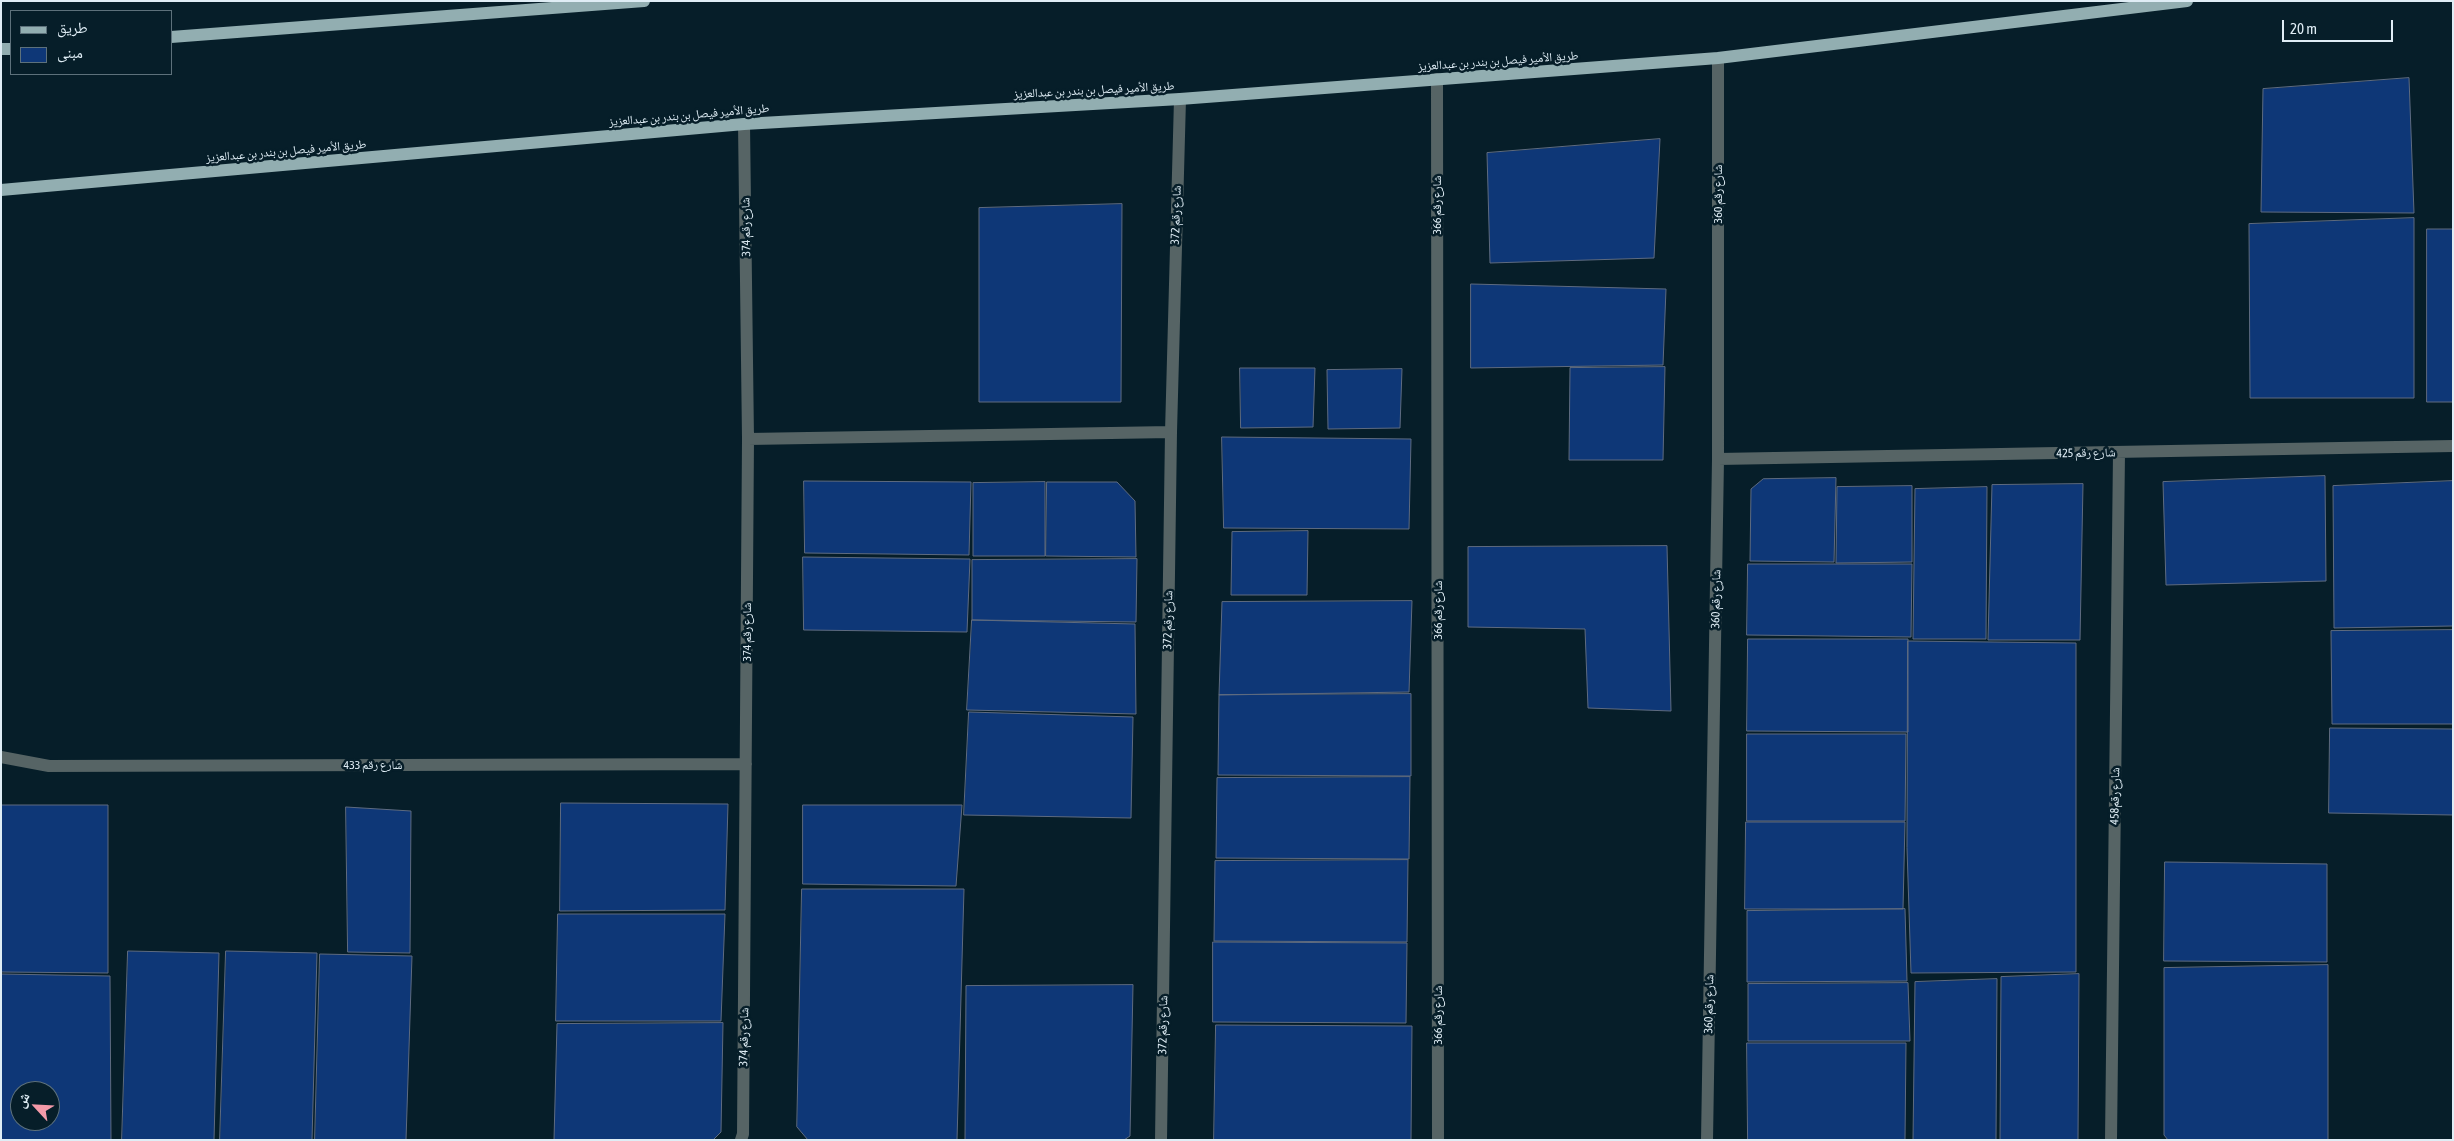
<!DOCTYPE html>
<meta charset="utf-8">
<style>
body{margin:0}
#map{position:relative;width:2454px;height:1141px;overflow:hidden;background:#061e29;font-family:"Asap Condensed","Noto Naskh Arabic",sans-serif}
canvas{display:block}
.frame{position:absolute;inset:0;border:2px solid #dfedf5;pointer-events:none}
.legend{position:absolute;left:10px;top:10px;width:162px;height:65px;box-sizing:border-box;background:#061e29;border:1px solid #5d717b;margin:0;padding:6px 9px;list-style:none;font-size:15px;color:#dfedf5}
.legend li{display:flex;align-items:center;gap:10px;height:25px}
.legend b{width:25px;border:1px solid #5d717b}
.north{position:absolute;left:10px;top:1081px;width:50px;height:50px;box-sizing:border-box;background:#061e29;border:1px solid #5d717b;border-radius:50%;rotate:295deg;font-size:14px;font-weight:700;line-height:20px;text-align:center;color:#dfedf5}
.north::after{content:'';display:block;margin:auto;width:18px;height:22px;background:#f39aa9;clip-path:polygon(50% 0,100% 100%,50% 72%,0 100%)}
.scale{position:absolute;left:2282px;top:20px;width:111px;height:22px;box-sizing:border-box;border:2px solid #dfedf5;border-top:0;padding-left:6px;font-size:15px;line-height:18px;white-space:nowrap;color:#dfedf5;-webkit-text-stroke:4px #061e29;paint-order:stroke}
</style>
<div id="map">
<canvas width="2454" height="1141"></canvas>
<div class="frame"></div>
<ul class="legend">
<li><b style="height:6px;background:#92aeb1"></b>طريق</li>
<li><b style="height:14px;background:#0e3777"></b>مبنى</li>
</ul>
<div class="north">ش</div>
<div class="scale">20 m</div>
</div>
<script>
const ctx = document.querySelector('canvas').getContext('2d');
ctx.lineJoin = 'round';
function fillPath(path, color) { ctx.fillStyle = color; ctx.fill(path, 'evenodd'); }
function stroke(path, color, width, dash) { ctx.strokeStyle = color; ctx.lineWidth = width; ctx.lineCap = dash ? 'butt' : 'round'; ctx.setLineDash(dash || []); ctx.stroke(path); }
function label(font, color, halo, rows, align = 'center') {
  ctx.font = font + ' "Asap Condensed","Noto Naskh Arabic",sans-serif'; ctx.lineWidth = 5; ctx.setLineDash([]); ctx.textBaseline = 'middle'; ctx.strokeStyle = halo; ctx.fillStyle = color; for (const [text, x, y, turn = 0] of rows) {
    ctx.save(); ctx.translate(x, y); ctx.rotate((+turn || 0) * Math.PI / 180); ctx.textAlign = isNaN(turn) ? turn : align; if (halo) ctx.strokeText(text, 0, 0); ctx.fillText(text, 0, 0); ctx.restore();
  }
}
const building = new Path2D(`
 M2409,78L2414,213L2261,212L2263,89Z
 M1660,139L1654,258L1490,263L1487,153Z
 M1122,204L1121,402H979V208Z
 M2414,218V398H2250L2249,224Z
 M2427,229H2453V402H2427Z
 M1471,284L1666,289L1663,365L1471,368Z
 M1665,367L1663,460H1569L1570,368Z
 M1240,368H1315L1313,427L1241,428Z
 M1402,369L1400,428L1328,429L1327,370Z
 M1222,437L1411,439L1409,529L1224,528Z
 M2325,476L2326,581L2166,585L2163,482Z
 M1836,478L1834,562L1750,561L1751,489L1763,479Z
 M804,481L971,482L969,555L805,553Z
 M2453,481V626L2334,628L2333,486Z
 M1045,482V556H973V483Z
 M1047,482H1117L1135,501L1136,557L1046,556Z
 M2083,484L2080,640H1988L1992,485Z
 M1912,486V562L1836,563L1837,487Z
 M1987,487L1986,639H1913L1915,489Z
 M1308,531L1307,595H1231L1232,532Z
 M1667,546L1671,711L1588,708L1585,629L1468,627V547Z
 M803,557L970,559L967,632L804,630Z
 M1137,559L1136,622L972,620V560Z
 M1748,564H1912L1911,637L1747,635Z
 M1412,601L1409,692L1219,695L1222,602Z
 M972,620L1135,624L1136,714L967,710Z
 M2453,630V724H2332L2331,631Z
 M1748,639H1908V732L1747,731Z
 M1908,641L2076,643V972L1911,973L1907,848Z
 M1411,694V776L1218,775L1219,695Z
 M969,712L1133,717L1131,818L964,815Z
 M2330,728L2453,729V815L2329,813Z
 M1747,734H1906L1905,821H1747Z
 M1410,777L1409,859L1216,858L1217,778Z
 M561,803L728,804L725,910L560,911Z
 M1,805H108V973L1,972Z
 M803,805H962L956,886L803,884Z
 M346,807L411,811L410,953L348,952Z
 M1746,822H1905L1903,909H1745Z
 M1408,860L1407,942L1214,941L1215,861Z
 M2165,862L2327,864V962L2164,961Z
 M802,889H964L957,1140H808L797,1127Z
 M1905,909L1907,981L1747,982V911Z
 M558,914H725L721,1021H556Z
 M1213,942L1407,943L1406,1023L1213,1022Z
 M128,951L219,953L214,1140H122Z
 M226,951L317,953L312,1140H220Z
 M320,954L412,956L406,1140H315Z
 M2328,965V1140H2168L2164,1135V968Z
 M1,974L110,976L111,1140H1ZM20,1091H50V1121H20Z
 M2079,974L2078,1140H2000L2001,977Z
 M1997,979L1996,1140H1913L1915,982Z
 M1908,983L1910,1041H1748V984Z
 M1133,985L1130,1136L1124,1140H965L966,986Z
 M723,1023L721,1132L713,1140H554L557,1024Z
 M1216,1025L1412,1026L1411,1140H1214Z
 M1747,1043H1906L1905,1140H1748Z`);
fillPath(building, '#0e3777');
stroke(building, '#5e6b80', 1);
stroke(new Path2D(`
 M1437,79L1438,1140
 M748,439L1171,432
 M1718,459L2453,446
 M1,757L49,766L746,764
 M741,1140L743,1134L748,439L744,124
 M1161,1140L1171,432L1180,99
 M1707,1140L1718,459V58
 M2111,1140L2119,453`), '#566465', 12);
stroke(new Path2D(`
 M171,37L644,1
 M1,49H11
 M1,190L744,124L1180,99L1718,58L2187,1`), '#92aeb1', 12);
label('12px', '#dfedf5', '#061e29', [
 ["طريق الأمير فيصل بن بندر بن عبدالعزيز",1498,61,-4],
 ["طريق الأمير فيصل بن بندر بن عبدالعزيز",1094,90,-3],
 ["طريق الأمير فيصل بن بندر بن عبدالعزيز",689,115,-5],
 ["طريق الأمير فيصل بن بندر بن عبدالعزيز",286,151,-5],
 ["شارع رقم 360",1718,194,-90],
 ["شارع رقم 366",1437,205,-90],
 ["شارع رقم 372",1176,215,-88],
 ["شارع رقم 374",746,227,-91],
 ["شارع رقم 425",2086,453,-1],
 ["شارع رقم 360",1716,599,-89],
 ["شارع رقم 366",1438,610,-90],
 ["شارع رقم 372",1168,620,-89],
 ["شارع رقم 374",747,632,-90],
 ["شارع رقم 433",373,765],
 ["شارع رقم458",2115,796,-89],
 ["شارع رقم 360",1709,1004,-89],
 ["شارع رقم 366",1438,1015,-90],
 ["شارع رقم 372",1163,1025,-89],
 ["شارع رقم 374",744,1037,-89]
]);
</script>
